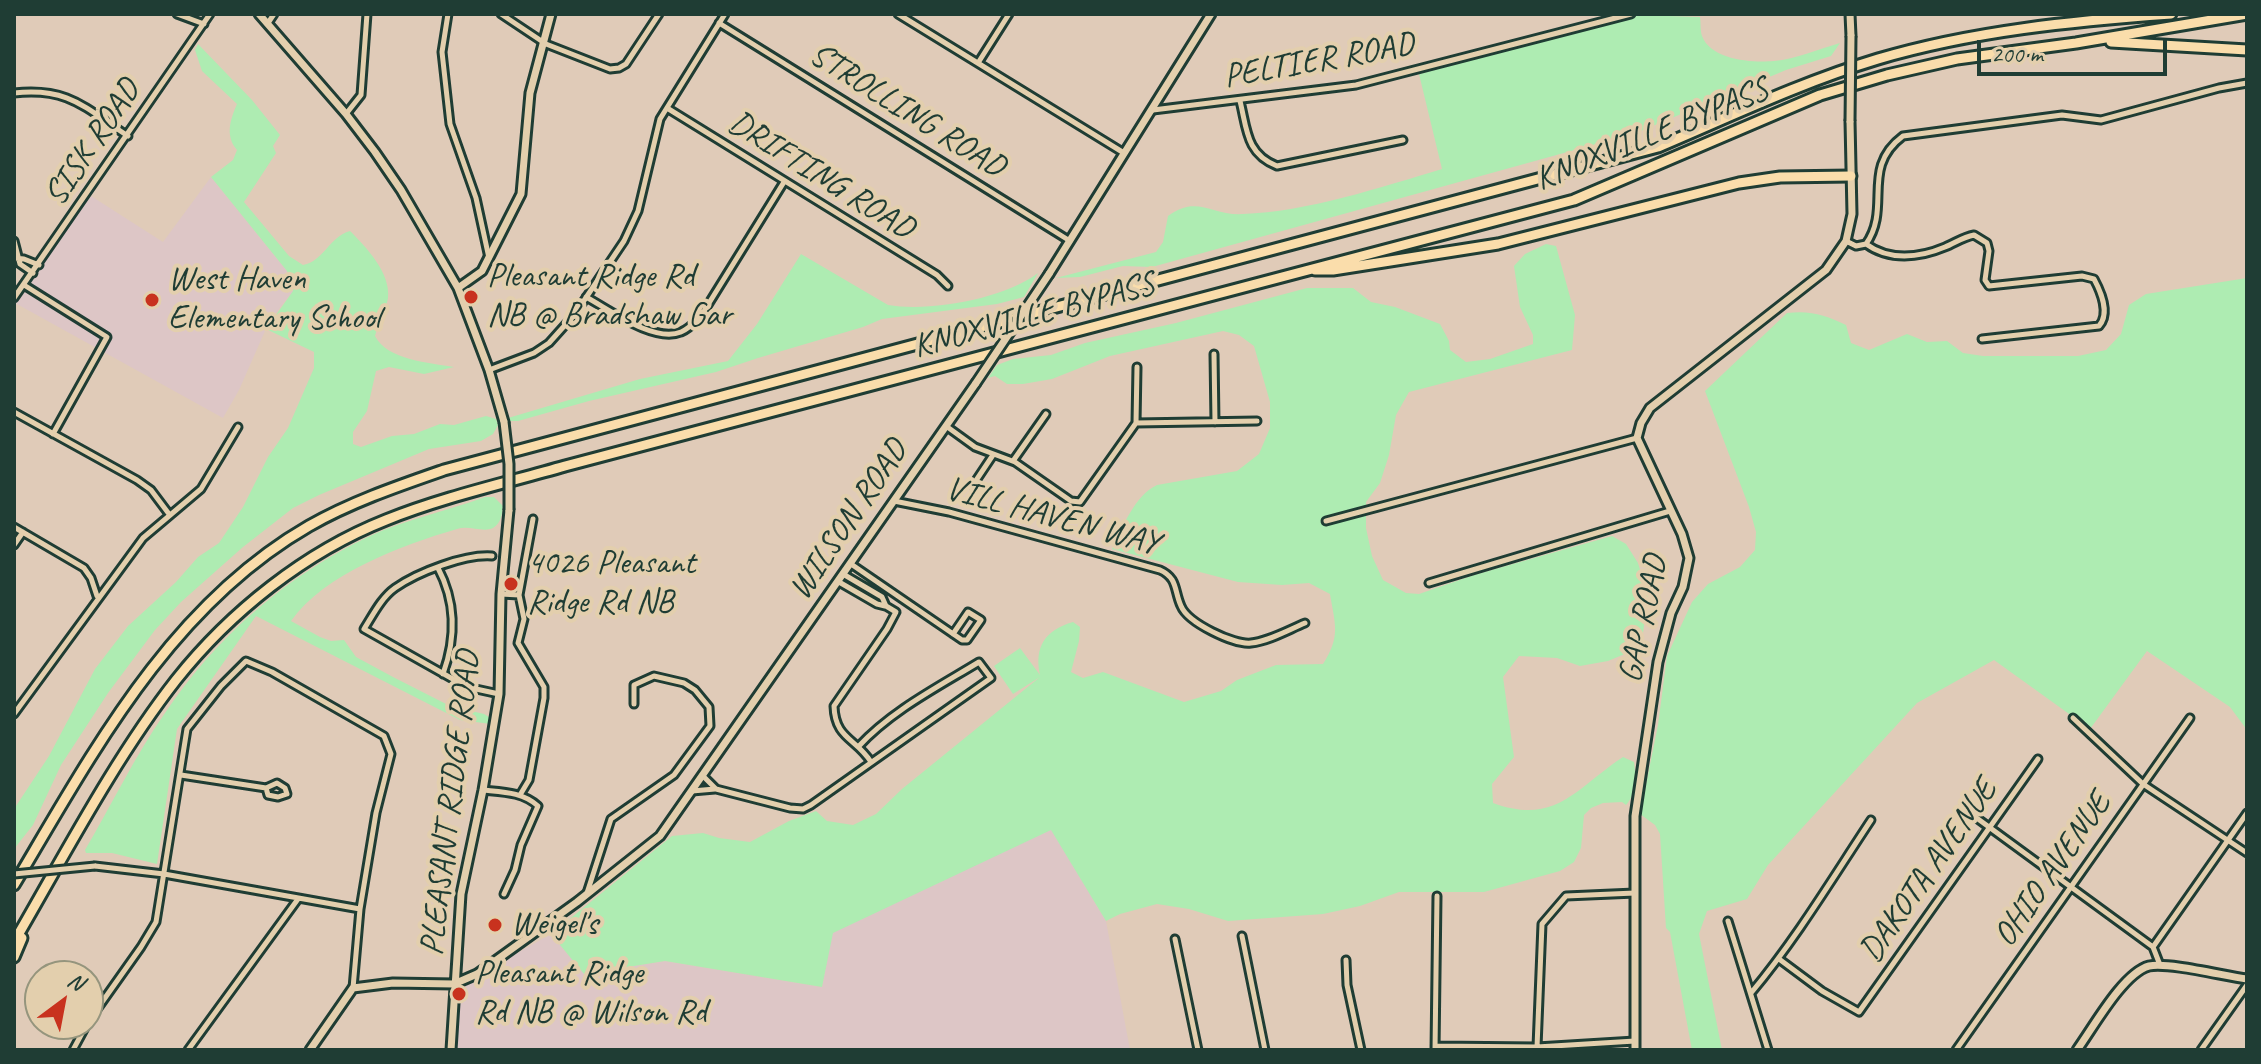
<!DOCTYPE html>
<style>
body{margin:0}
#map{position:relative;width:2261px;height:1064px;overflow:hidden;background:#e0cbb8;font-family:Caveat,sans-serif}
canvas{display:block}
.frame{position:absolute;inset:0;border:16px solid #1f3d34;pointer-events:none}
.north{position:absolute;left:24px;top:960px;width:80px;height:80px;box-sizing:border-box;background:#e3cfad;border:2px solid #95957d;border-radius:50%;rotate:32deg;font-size:22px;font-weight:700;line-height:32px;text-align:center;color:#1f3d34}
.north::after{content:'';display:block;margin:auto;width:28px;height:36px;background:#c8321e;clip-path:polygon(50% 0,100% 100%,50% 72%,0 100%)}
.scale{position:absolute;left:1977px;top:40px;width:190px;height:36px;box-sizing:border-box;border:4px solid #1f3d34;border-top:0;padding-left:10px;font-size:24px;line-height:28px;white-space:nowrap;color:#1f3d34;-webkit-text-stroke:6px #e3cfad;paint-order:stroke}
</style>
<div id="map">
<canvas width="2261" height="1064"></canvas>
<div class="frame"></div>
<div class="north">N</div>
<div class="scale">200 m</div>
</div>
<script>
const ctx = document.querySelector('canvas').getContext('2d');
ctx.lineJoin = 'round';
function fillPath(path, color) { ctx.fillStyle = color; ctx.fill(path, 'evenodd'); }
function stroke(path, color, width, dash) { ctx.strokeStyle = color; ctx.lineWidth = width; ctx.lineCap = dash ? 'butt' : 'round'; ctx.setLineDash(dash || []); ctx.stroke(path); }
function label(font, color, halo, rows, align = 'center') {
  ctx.font = font + ' Caveat,sans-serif'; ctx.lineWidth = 8; ctx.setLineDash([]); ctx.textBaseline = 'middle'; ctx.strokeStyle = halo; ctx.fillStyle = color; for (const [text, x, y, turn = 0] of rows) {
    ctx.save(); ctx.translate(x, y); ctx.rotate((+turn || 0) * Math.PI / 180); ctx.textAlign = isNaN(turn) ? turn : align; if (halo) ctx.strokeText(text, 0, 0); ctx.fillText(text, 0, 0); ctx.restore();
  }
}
fillPath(new Path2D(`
 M211,177L287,271L293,291L269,322L239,390L223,418L15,303L91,196L163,242Z
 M1051,829L1106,921L1130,1050H454L461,985L551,934L584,974L665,961L822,987L832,933Z`), '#ddc6c6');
fillPath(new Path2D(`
 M1640,15L1700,17C1701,23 1700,30 1702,36C1711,60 1752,63 1774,61C1796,59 1819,49 1840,43L1831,56L1786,70L1636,133L1152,267L1123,266L1080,277L1056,278L1156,252L1163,242L1168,216C1197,194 1212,216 1243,214C1306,212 1382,187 1442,169L1419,74Z
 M198,44L252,100L280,135L273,146L276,153L244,202L289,256L303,265C324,261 329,237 350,231C366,247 391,273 388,298C386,310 378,324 375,336C387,360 430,363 454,367L424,374L389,367L376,371L367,411L353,432V444L361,447L392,436L414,434L440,424L454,425L486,416L496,419L498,425L493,434L481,441L429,449L319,495L293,508L243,547L181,602L155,630L108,693L61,765L33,825L14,849V809L49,756L95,669L128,626L176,582L198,557L219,543L243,507L268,457L288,428L314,368V352L266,329L293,291L287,271L211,177L233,160L237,150C225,136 230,120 237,104L202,71L195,50Z
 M1546,244L1556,246L1575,315L1572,350L1409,392L1396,415L1389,455L1380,483L1366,502V528L1372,556L1383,580L1406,593L1419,594L1474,575L1612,536L1626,544L1638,563L1648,597L1643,633L1632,651L1608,661L1580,666L1557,658L1519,656L1503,677L1514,757L1492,784L1493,803C1556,826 1576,788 1623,757L1634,762C1636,777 1637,793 1626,805L1622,802L1603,803L1591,808L1584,815L1581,848L1574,862L1560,871L1484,892H1399L1360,906L1323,914L1228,921L1189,909L1157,904L1120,914L1106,921L1051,830L833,933L822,987L665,961L584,974L551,934L672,836L703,833L719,838L750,842L789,821L816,811L827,821L853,825L876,814L902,789L1040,677L1013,694L994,666L1020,648L1040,675C1034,647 1045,630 1073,622L1080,627L1079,641L1071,672L1083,678L1103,672L1184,702L1221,691L1237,680L1276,665L1323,664C1341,636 1335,625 1330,594L1309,583L1282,585L1238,582L1112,549C1122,528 1135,495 1157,485L1237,471L1259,454L1270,428V402L1254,346L1239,335L1223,331L1110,356L1052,379L1023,384H1007L995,376L988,378L997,365L1013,359L1051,355L1085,343L1176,323L1307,288H1353L1371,302L1395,307L1440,324L1449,341L1450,350L1466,362L1490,359L1533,344V335L1520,307L1514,266L1525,254Z
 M801,254L888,305C930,312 1004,299 1038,273L1024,297L997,304L882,319L863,327L758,358L716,372L589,401L518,421H510L508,418L640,379L728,361L757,324Z
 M2247,278V730L2230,707L2147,651L2090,729L1994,660L1917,703L1768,865L1747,899L1707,911L1699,934L1722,1050H1692L1670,932L1666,928L1660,834L1655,825L1640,814L1658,725L1667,656L1692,602L1708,584L1740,567L1755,550L1756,532L1749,507L1705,391L1787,313C1810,310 1826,315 1846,325L1851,343L1869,350L1907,334L1927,342L1947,341L1963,353L1983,356H2078L2106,350L2121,334L2129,305L2146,294Z
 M485,497H494L503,506C502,515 501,523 493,528C483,533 469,525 457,529C402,545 324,574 291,621L320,637L331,641L344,640L356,657L393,677L450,706L484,714L489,717L491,724L460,720L256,616L177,729L157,864L112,853H86L85,850C112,804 135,756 165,713C216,637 287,575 370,536C406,519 448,511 485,497Z`), '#aeecb2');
const street = new Path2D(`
 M177,14L204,24
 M448,14L442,52L450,124L476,198L489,258
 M501,14L546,44L610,69L619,68L626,64L659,14
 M898,14L1124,153
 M268,23L274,14
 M719,23L1070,241
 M978,63L1009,14
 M14,93C69,87 85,108 128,136
 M1240,101C1247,129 1246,154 1277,166L1403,140
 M667,108L937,275L948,286
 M1153,110L1356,85L1631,14
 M346,114L361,95L367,14
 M14,241L20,264L33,273
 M1846,241L1856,246L1866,244C1892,207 1860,168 1903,136L2062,115L2101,120L2219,88L2247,83
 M1866,244C1889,261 1919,258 1945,247C1955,243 1963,237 1974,235L1987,243L1989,251L1985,280L1989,286L2082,276L2094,279C2101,292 2110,314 2099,326L1982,339
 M14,258L24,259L39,265
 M24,285L107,337L53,434
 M586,297C610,310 654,343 681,332C689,329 695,322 701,316L784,182
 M14,298L210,14
 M1214,354L1215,422
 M489,370L534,353L549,343L575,314L624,241L638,211L660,119L725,14
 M14,412L137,480L151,490L169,514
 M1136,423L1137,367
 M946,426L975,447L1015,462L1071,501L1080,502L1136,423L1257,421
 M1013,461L1046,414
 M973,485L993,455
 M894,501L949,512L1160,570C1178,578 1174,591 1181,606C1188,623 1234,645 1251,643C1269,641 1288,630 1305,623
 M1326,521L1637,438
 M14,527L84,568L91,578L97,596
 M14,545L23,532
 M492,556C465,554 418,572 395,588C381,598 373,615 364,629L467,687L499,694
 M851,564L962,640H967L981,620L968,612L953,634
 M438,568C456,602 456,638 443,674
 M843,574L882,597L886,606L896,612L887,629L834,706C835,739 856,738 871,762
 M839,582L877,604L885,606
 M1429,583L1670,511
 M501,594L519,595
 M14,714L143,538L201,489L238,427
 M2073,718L2143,784L2247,853
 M181,775L266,788L277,783L285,788L287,794L278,797L268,795L266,788
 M703,776L716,789L790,808L803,809L811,805L991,678L979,662C938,687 891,711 858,747
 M483,790C503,792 523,792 538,806L521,845L515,870L504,894
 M692,791L715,789
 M520,795L529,780L544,698V687L518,643L524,619L519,595L533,519
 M1963,808L2153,947L2160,965
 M95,866L164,874L360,909
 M587,893L611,819L674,775L710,726L709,707L695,690L684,683L654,676L634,685V704
 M1728,921L1768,1050
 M1242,936L1265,1050
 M1175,939L1198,1050
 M2153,947L2247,813
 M1779,959L1822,991L1859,1012L2038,759
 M1346,960L1347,985L1361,1050
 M1751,993C1796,939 1832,879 1871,820
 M88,1022L141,947L156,922L187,729L221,686L246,661L272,672L384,736L391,754L376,813L360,909L353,988
 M1435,1046L1537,1047L1635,1041
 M1537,1047L1542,924L1566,896L1635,893
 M73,1050L87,1024
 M188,1050L298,899
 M1435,1050L1437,896
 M1956,1050L2190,718
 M2201,1050L2247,985`);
const secondary = new Path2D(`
 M259,14L346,114L375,152L401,190L458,288L489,370L504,422
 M1850,14L1851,36
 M1049,274L1211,14
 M458,288L482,271L521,194L530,93L551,14
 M310,1050L353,988L393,983L454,984L477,974L577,902L660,836L976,383
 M451,1050L461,894L483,790L499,694L501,594L509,510
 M1635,1050V816L1658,662L1671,613L1683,587L1689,558L1682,534L1637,438L1641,423L1650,408L1826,270L1846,241L1852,214L1850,121
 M2077,1050C2093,1028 2123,973 2149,966C2169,962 2224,976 2247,979`);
const highway = new Path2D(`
 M2111,42L2247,50
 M1315,270H1333L1498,244L1739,183L1780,177L1851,176
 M14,885C93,752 170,606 309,526C351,502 398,486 444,470L1658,147C1731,116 1802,82 1878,59C1973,31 2073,21 2171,14
 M14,942C64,856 115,758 176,680C230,612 305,552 386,520C443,497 506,483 565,466L1574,200L1820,95L1887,75L1957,59L2076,43L2247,14
 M14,957L22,938`);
stroke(street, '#1f3d34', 11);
stroke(secondary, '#1f3d34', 13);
stroke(highway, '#1f3d34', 15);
stroke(street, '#e3cfad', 5);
stroke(secondary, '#e3cfad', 7);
stroke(highway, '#faddab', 9);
const streetBridge = new Path2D(`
 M14,874L95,866`);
const secondaryBridge = new Path2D(`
 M1850,121L1851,36
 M976,383L1049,274
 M504,422L509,464V510`);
stroke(streetBridge, '#1f3d34', 11, []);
stroke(secondaryBridge, '#1f3d34', 13, []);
stroke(streetBridge, '#e3cfad', 5);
stroke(secondaryBridge, '#e3cfad', 7);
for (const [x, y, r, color] of [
 [471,297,8,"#c8321e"],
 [152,300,8,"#c8321e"],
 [511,584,8,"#c8321e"],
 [495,925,8,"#c8321e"],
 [459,994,8,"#c8321e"]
]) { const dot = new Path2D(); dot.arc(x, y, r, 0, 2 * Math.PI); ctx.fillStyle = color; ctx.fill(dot); stroke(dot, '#e3cfad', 3); }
label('34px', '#1f3d34', '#e3cfad', [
 ["PELTIER ROAD",1319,61,-10],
 ["STROLLING ROAD",907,111,32],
 ["KNOXVILLE BYPASS",1652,135,-22],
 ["SISK ROAD",93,143,-56],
 ["DRIFTING ROAD",821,176,32],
 ["KNOXVILLE BYPASS",1034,316,-15],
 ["VILL HAVEN WAY",1052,517,15],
 ["WILSON ROAD",849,520,-56],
 ["GAP ROAD",1644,619,-78],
 ["PLEASANT RIDGE ROAD",451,803,-83],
 ["OHIO AVENUE",2053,870,-55],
 ["DAKOTA AVENUE",1929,871,-55]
]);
label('34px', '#1f3d34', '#e3cfad', [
 ["Pleasant Ridge Rd",487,277],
 ["NB @ Bradshaw Gar",487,316],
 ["West Haven",168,280],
 ["Elementary School",168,319],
 ["4026 Pleasant",527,564],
 ["Ridge Rd NB",527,603],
 ["Weigel's",511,925],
 ["Pleasant Ridge",475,974],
 ["Rd NB @ Wilson Rd",475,1013]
], 'left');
</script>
